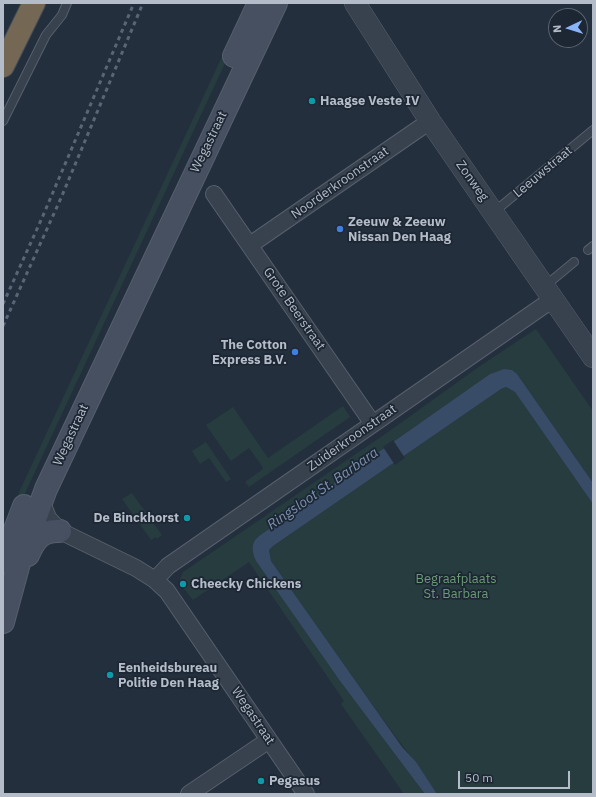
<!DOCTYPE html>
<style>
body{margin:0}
#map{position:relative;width:596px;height:797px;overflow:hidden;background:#242f3e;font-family:"IBM Plex Sans",sans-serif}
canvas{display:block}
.frame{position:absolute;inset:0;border:4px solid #b4bcc9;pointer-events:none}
.north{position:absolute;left:548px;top:8px;width:40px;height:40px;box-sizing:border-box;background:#1d2633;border:1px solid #59626f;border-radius:50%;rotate:266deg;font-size:11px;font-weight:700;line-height:16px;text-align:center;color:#b4bcc9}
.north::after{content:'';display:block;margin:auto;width:14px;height:18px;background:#8ab4f8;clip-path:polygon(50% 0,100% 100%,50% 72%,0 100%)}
.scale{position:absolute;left:458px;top:771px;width:112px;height:18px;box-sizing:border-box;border:2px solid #b4bcc9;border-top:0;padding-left:5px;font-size:12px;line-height:14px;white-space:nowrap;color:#b4bcc9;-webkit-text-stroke:3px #1d2633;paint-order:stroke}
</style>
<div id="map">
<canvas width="596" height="797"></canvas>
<div class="frame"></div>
<div class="north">N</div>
<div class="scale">50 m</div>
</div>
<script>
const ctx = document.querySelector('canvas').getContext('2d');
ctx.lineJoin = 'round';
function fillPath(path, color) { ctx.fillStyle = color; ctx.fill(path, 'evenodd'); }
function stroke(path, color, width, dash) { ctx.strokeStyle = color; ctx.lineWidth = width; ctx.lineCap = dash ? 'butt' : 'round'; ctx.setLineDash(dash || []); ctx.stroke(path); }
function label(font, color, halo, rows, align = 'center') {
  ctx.font = font + ' "IBM Plex Sans",sans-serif'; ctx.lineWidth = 3.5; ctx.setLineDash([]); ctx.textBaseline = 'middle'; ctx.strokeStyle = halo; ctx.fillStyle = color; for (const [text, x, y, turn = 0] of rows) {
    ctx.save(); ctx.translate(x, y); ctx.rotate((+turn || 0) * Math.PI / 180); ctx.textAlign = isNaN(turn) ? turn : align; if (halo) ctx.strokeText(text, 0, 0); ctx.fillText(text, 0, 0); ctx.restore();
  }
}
fillPath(new Path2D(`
 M247,3H253L13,519L11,512L21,488Z
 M536,329L593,411V483L517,374C509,366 499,370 490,374L259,536C250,543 252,552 256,561L340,681L425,794H404L341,704L344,701L249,562L193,600L180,584V579L183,572L192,566L388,432L480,366Z
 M506,387L515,392L593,504V794H437C420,767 400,743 382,718C345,666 308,614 271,561L269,550L273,546L501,389Z
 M343,406L350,417L249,487L245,482L263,469L262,466L249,448L231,461L206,425L233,407L268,458Z
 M206,442L231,479L226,482L209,458L200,464L192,451Z
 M132,493L162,535L157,539L156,537L151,540L122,499Z`), '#263c3f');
fillPath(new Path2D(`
 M504,369L512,370L517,374L593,483V504L515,392L506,387L501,389L273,546L269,550L271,561L402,747L416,762L437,794H425L340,681L256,561C252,552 250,543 259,536L490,374Z`), '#394c67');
fillPath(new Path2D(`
 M393,440L405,458L395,465L383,447Z`), '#242f3e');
const service = new Path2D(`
 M3,121L46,35L62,15L67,3
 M494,212L593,130
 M588,250L593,246
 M545,286L574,262`);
const minor = new Path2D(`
 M214,194L373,424
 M250,245L430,121
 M41,500L48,518L60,531L136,568L155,580L167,591L306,794
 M155,580L168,566L553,299
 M189,794L269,740`);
const tertiary = new Path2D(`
 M355,3L430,121L593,357`);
const secondary = new Path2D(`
 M234,56L259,3
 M28,555C35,539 42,530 60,531
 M3,561L24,506
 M3,622L19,563L46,489L276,3`);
const motorway = new Path2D(`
 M3,66L34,3`);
stroke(service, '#565f6c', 10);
stroke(minor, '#565f6c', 18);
stroke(tertiary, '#565f6c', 22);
stroke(secondary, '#565f6c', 24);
stroke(motorway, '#434c59', 24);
stroke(service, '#38414e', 8);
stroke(minor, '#38414e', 16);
stroke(tertiary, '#38414e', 21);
stroke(secondary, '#465061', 22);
stroke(motorway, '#746855', 22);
stroke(new Path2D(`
 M3,304L42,218L134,3
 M3,326L61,198L143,3`), '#5a6575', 3, [4, 4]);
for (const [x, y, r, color] of [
 [312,101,4,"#0f9aa8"],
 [340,229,4,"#3f7fe0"],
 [295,352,4,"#3f7fe0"],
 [187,518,4,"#0f9aa8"],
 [183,584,4,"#0f9aa8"],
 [110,675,4,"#0f9aa8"],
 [261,781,4,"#0f9aa8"]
]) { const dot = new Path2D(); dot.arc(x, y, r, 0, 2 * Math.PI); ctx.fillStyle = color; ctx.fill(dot); stroke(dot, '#1d2633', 1.5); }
label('bold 13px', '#b4bcc9', '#1d2633', [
 ["Haagse Veste IV",320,101],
 ["Zeeuw & Zeeuw",348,222],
 ["Nissan Den Haag",348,237],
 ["The Cotton",287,345,"right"],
 ["Express B.V.",287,360,"right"],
 ["De Binckhorst",179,518,"right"],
 ["Cheecky Chickens",191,584],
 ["Eenheidsbureau",118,668],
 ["Politie Den Haag",118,683],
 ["Pegasus",269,781]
], 'left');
label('13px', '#b4bcc9', '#1d2633', [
 ["Wegastraat",209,142,-64],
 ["Leeuwstraat",543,172,-40],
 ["Zonweg",472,181,55],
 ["Noorderkroonstraat",340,183,-35],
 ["Grote Beerstraat",294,309,55],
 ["Wegastraat",71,435,-65],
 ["Zuiderkroonstraat",352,438,-35],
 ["Wegastraat",253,716,56]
]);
label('13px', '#6b9a76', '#1d2633', [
 ["Begraafplaats",456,579],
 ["St. Barbara",456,594]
]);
label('italic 14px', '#7c92b1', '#1d2633', [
 ["Ringsloot St. Barbara",323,489,-35]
]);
</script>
